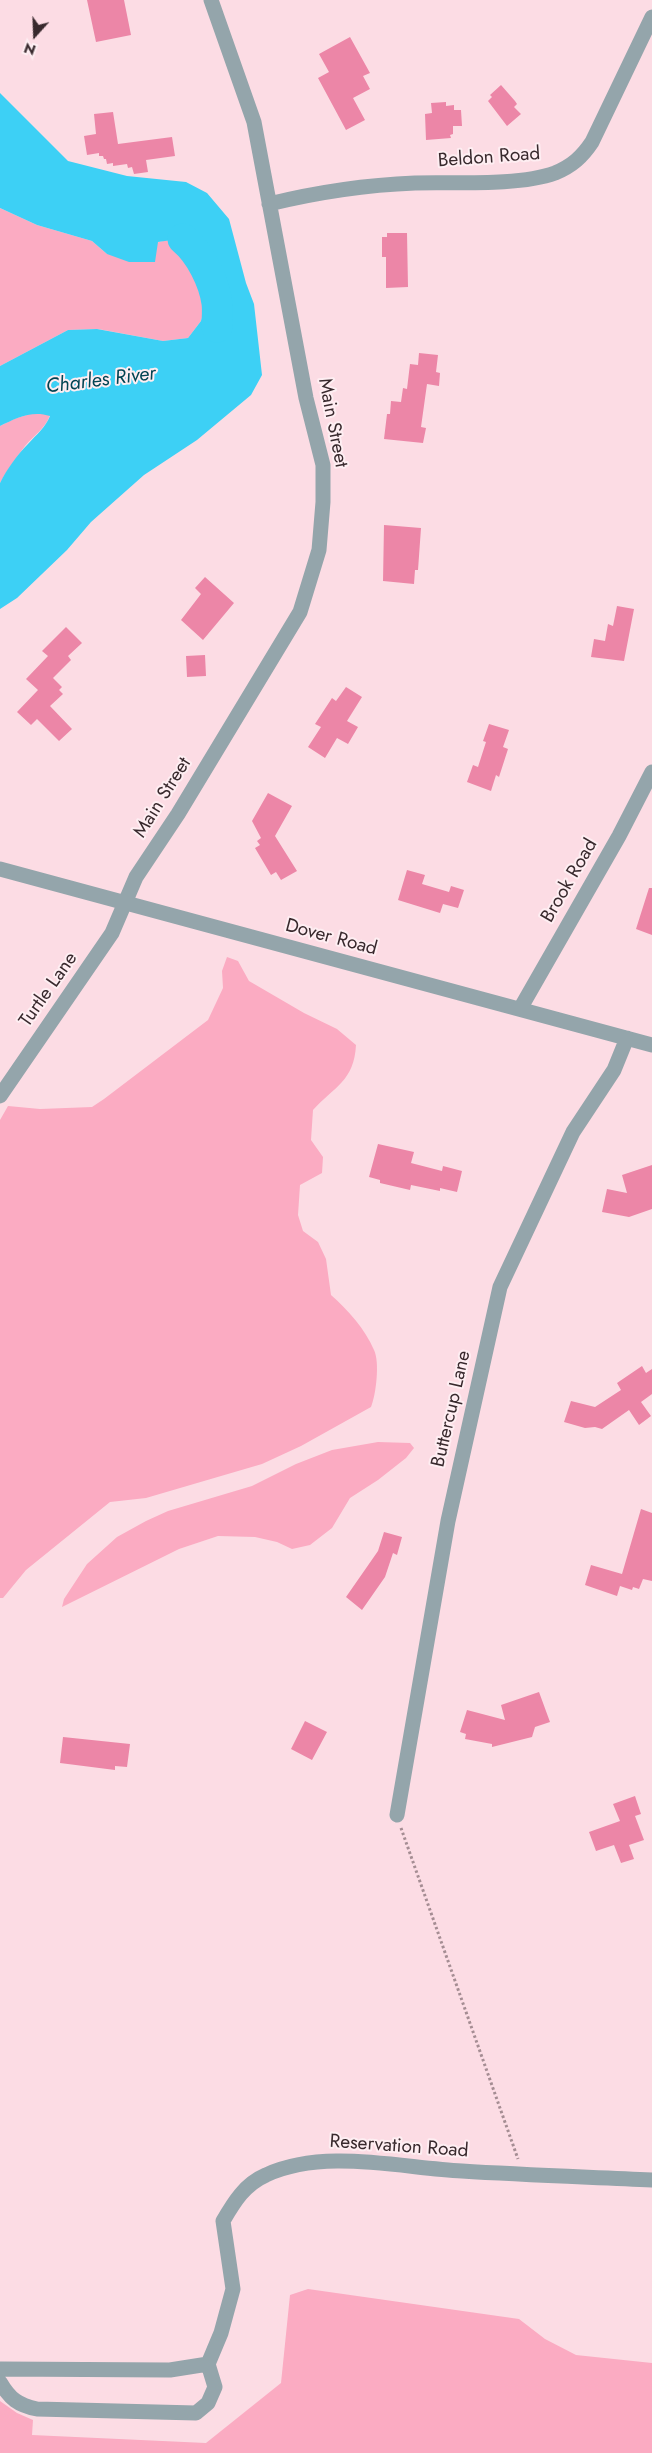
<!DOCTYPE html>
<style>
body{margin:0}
#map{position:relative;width:652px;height:2453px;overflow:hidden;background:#fcdce4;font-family:Jost,sans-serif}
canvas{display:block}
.north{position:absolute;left:10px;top:10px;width:50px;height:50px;-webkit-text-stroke:4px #feeef2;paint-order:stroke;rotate:200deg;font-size:14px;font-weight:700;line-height:20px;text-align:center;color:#38292d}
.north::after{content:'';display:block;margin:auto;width:18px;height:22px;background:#38292d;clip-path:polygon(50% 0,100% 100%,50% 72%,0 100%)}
</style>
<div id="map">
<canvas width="652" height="2453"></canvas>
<div class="north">N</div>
</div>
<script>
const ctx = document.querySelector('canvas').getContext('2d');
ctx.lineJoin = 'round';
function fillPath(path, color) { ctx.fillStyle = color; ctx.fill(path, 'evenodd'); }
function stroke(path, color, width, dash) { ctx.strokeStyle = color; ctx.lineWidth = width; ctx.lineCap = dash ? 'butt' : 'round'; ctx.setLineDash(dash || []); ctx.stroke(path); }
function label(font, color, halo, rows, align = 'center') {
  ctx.font = font + ' Jost,sans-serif'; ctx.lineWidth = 4; ctx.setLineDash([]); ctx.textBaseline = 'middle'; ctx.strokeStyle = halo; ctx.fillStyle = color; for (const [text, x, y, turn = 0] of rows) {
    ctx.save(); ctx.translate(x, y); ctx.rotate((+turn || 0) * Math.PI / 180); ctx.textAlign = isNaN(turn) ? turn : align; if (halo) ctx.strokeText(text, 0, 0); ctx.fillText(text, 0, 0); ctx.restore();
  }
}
fillPath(new Path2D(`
 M0,208L37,225L92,241L107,254L172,239L183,257L213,278L201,321L188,338L163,341L98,329L68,330L0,366Z
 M36,412L50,415C45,429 34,435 25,446C16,458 7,470 0,483V426L14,419Z
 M227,957L238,961L249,981L304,1013L337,1029L356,1045C354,1081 335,1086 313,1110L311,1140L323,1157L322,1173L300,1185L298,1215L303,1231L318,1242L326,1259L331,1295C348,1310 365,1329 374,1350C380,1362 376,1395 371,1407L301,1446L262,1464L146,1498L110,1502L26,1570L3,1598H0V1120L8,1106L40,1109L92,1107L104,1099L208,1020L223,988L222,971Z
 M378,1442L410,1443L414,1448L406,1458L378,1480L350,1498L332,1528L310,1545L292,1549L277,1542L255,1537L218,1536L179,1549L62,1607L64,1599L87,1564L117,1537L146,1521L168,1511L252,1486L296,1464L332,1450Z
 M308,2289L519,2319L545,2339L576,2355L652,2363V2453H0V2401L17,2413L33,2420L32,2435L206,2443L281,2383L290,2295Z`), '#fbabc2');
fillPath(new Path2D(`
 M0,93L68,161L127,176L186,182L207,193L229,219L246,283L254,304L262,375L251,395L197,440L144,475L91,522L67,550L17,598L0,609V483C7,469 17,455 28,444C37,434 45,428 50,416C32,410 16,418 0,426V366L68,330L97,329L163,341L188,338L201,321L213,279L183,257L172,240L158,242L155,262H129L107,254L92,241L37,225L0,208Z`), '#3dd0f5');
stroke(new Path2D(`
 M183,239C200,253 214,281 217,303C218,311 217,319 217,327`), '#3dd0f5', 31);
fillPath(new Path2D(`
 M87,0H124L131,35L96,42Z
 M350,37L370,73L363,76L370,89L353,98L365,120L346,130L318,78L329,72L319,54Z
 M501,85L515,101L517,104L514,107L521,114L507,126L488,101L492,97L490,95Z
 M446,102V106L454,105V110H461L462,126H453V134L450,135L451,138L426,140L425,114L432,113L431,103Z
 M113,112L118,144L172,137L175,156L146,160L148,172L134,174L132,167L128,168L127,164L113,166V163L107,164L106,159H104L103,156H99V153L87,155L84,136L96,134L94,114Z
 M387,233H407L408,287L386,288V257H382V237H387Z
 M419,353L438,355L436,372L440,373L439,386L427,384L421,427L426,428L423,443L384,439L387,414H390L391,401L401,402L403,388L407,389L410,364L418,365Z
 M384,525L421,528L418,570H415L414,584L383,581Z
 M205,577L234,603L203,640L181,620L201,594L195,588Z
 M617,606L634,609L624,661L591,657L594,639L605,641L608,624L613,626Z
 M66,627L82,643L68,656L71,660L53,678L62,687L59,690L63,694L50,706L72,729L59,741L37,719L31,725L17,712L38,690L26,679L48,656L42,651Z
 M205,655L206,676L187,677L186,656Z
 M346,687L362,697L347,721L358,727L348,744L337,738L325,758L308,747L321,727L315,724L332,698L336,701Z
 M489,724L509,730L503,747L508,749L499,777L496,775L491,791L467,782L473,765L478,767L486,742L483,741Z
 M268,793L292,806L275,836L297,871L281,880L276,872L271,875L255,848L260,845L257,841L261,838L252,821Z
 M407,870L425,875L422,884L449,892L451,886L464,890L458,908L443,904L440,913L398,900Z
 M649,888H652V935L636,929Z
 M378,1144L414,1152L411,1163L442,1171L443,1166L462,1171L457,1192L440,1188V1191L411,1185L410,1190L380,1183V1180L369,1177Z
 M652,1165V1209L629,1217L602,1212L607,1189L627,1193L622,1175Z
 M642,1366L646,1373L652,1369V1394L641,1402L651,1416L639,1425L629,1410L602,1429L595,1427L585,1428L564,1422L571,1401L595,1407L621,1390L617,1383Z
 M641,1509L652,1513V1581L643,1579L639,1589L633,1587L632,1590L620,1586L617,1596L585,1585L591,1565L622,1574Z
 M384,1532L402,1537L397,1555L393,1553L385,1577L362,1610L346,1597L378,1551Z
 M539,1692L550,1722L535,1727L532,1737L492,1747V1744L465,1739L466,1734L460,1732L467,1710L505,1720L501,1705Z
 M305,1721L327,1732L312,1760L291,1749Z
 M63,1737L130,1744L127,1767L115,1766V1770L60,1763Z
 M635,1796L641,1814L635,1816L644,1840L629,1845L634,1859L621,1863L614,1845L596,1851L589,1832L620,1821L613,1804Z`), '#ec86a7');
stroke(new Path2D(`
 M401,1828L518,2159`), '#a58d93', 3, [2.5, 2.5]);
stroke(new Path2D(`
 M269,204C318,192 365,185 415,183C454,182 520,186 555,173C572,166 582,157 592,142L652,17
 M0,869L652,1045
 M520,1009L619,836L652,772
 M0,1096L112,933L136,877L178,814L300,612L319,550L323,502V465L306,398L254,122L211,0
 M397,1815L448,1521L500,1287L573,1132L614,1070L627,1038
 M0,2369L170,2370L208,2364L221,2333L233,2289L223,2221C234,2202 245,2184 266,2175C324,2148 401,2168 462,2171C525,2175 589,2177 652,2180
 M0,2382C10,2399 18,2405 37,2409L196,2413L208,2403L215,2387L208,2364`), '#94a5ab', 15);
label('19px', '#38292d', '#feeef2', [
 ["Beldon Road",489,158,-4],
 ["Main Street",332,423,79],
 ["Main Street",163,798,-58],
 ["Brook Road",570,881,-60],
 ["Dover Road",331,938,15],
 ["Turtle Lane",49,990,-55],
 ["Buttercup Lane",452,1409,-77],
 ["Reservation Road",399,2147,4]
]);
label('italic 20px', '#024453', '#feeef2', [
 ["Charles River",101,381,-7]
]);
</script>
